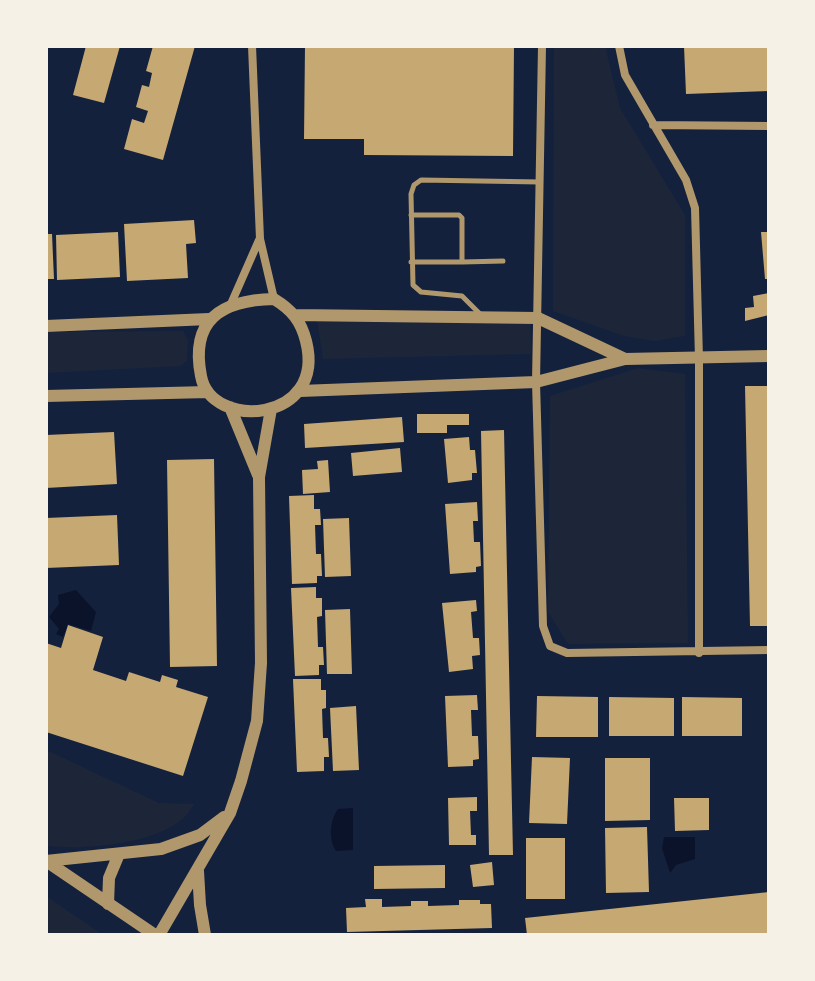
<!DOCTYPE html>
<style>
body{margin:0}
#map{position:relative;width:815px;height:981px;overflow:hidden;background:#14213d;font-family:"PT Sans",sans-serif}
canvas{display:block}
.frame{position:absolute;inset:0;border:48px solid #f6f1e7;pointer-events:none}
</style>
<div id="map">
<canvas width="815" height="981"></canvas>
<div class="frame"></div>
</div>
<script>
const ctx = document.querySelector('canvas').getContext('2d');
ctx.lineJoin = 'round';
function fillPath(path, color) { ctx.fillStyle = color; ctx.fill(path, 'evenodd'); }
function stroke(path, color, width, dash) { ctx.strokeStyle = color; ctx.lineWidth = width; ctx.lineCap = dash ? 'butt' : 'round'; ctx.setLineDash(dash || []); ctx.stroke(path); }
fillPath(new Path2D(`
 M554,46H605L620,108L685,215V336L654,341L624,336L553,311Z
 M317,320L530,323L531,354L323,359Z
 M183,331L188,340L187,361L180,366L46,373V332Z
 M638,368L685,374L688,643L568,644L548,612L550,396Z
 M46,750L159,803L194,804C176,844 87,850 49,846L46,845Z
 M46,896L103,935H46Z`), '#1d2539');
fillPath(new Path2D(`
 M76,590L96,612L91,631L68,624L63,637L56,634L59,629L49,617L59,604L58,595Z
 M353,808V850L336,851C328,839 330,820 338,809Z
 M664,837H695V859L676,865L670,873L662,848Z`), '#0b132b');
fillPath(new Path2D(`
 M86,46H120L104,103L73,95Z
 M153,46H195L163,160L124,149L132,119L144,123L148,111L136,107L142,85L149,87L152,73L146,71Z
 M305,46H514L513,156L364,155V139H304Z
 M684,46H769V91L686,94Z
 M194,220L196,243L186,244L188,278L127,281L124,224Z
 M118,232L120,277L57,280L56,235Z
 M761,232H769V279H765Z
 M46,234H52L54,279H46Z
 M769,293V315L745,321V308L754,307L753,296Z
 M745,386H769V626H750Z
 M417,414H469V425H447V433H417Z
 M402,417L404,442L305,448L304,424Z
 M504,430L513,855H489L481,431Z
 M114,432L117,484L46,488V435Z
 M469,437L470,450H475L477,473H472V480L448,483L444,439Z
 M400,448L402,472L353,476L351,453Z
 M214,459L217,666L170,667L167,460Z
 M328,460L330,492L303,494L302,470L318,469L317,461Z
 M314,495V509H320L321,525H315L316,554H321L322,576H317V583L292,584L289,496Z
 M477,502L478,521H473L474,542H480L481,566L476,567V572L450,574L445,504Z
 M117,515L119,565L46,568V518Z
 M349,518L351,576L325,577L323,519Z
 M316,587V598H322V616L317,617L318,647H323L324,665H319V675L295,676L291,588Z
 M476,600L477,611L471,612L473,638H479L480,655L472,656L473,669L449,672L442,603Z
 M350,609L352,674H327L325,610Z
 M68,625L103,637L93,670L126,681L129,672L160,682L162,675L178,680L176,687L208,697L183,776L46,732V643L61,648Z
 M293,679H321V690H326V708L322,709L323,738H328L329,757H324V771L297,772Z
 M477,695L478,710H471L472,736H478L479,759L473,760V766L448,767L445,696Z
 M537,696L598,697V737H536Z
 M609,697L674,698V736H609Z
 M682,697L742,698V736H682Z
 M356,706L359,770L333,771L330,708Z
 M532,757L570,758L567,824L529,823Z
 M605,758H650V820L605,821Z
 M477,797V811H470L471,835H476V845H449L448,798Z
 M674,798H709V830L675,831Z
 M647,827L649,892L606,893L605,828Z
 M526,838H565V899H526Z
 M492,862L494,885L473,887L470,865Z
 M445,865V888L374,889V866Z
 M769,892V935H527L525,918Z
 M365,899H382V907L411,906V901H428V906L459,905V900H480V904H491L492,928L347,932L346,908L366,907Z`), '#c6a872');
stroke(new Path2D(`
 M411,262H462V218L459,215H411
 M462,262L503,261
 M480,314L462,296L421,292L413,285L411,194L414,185L421,180L540,182`), '#b1986c', 5);
stroke(new Path2D(`
 M252,46L260,239L274,299
 M542,46L536,382L543,626L550,646L567,653L769,650
 M619,46L625,75L686,180L695,208L699,359V653
 M653,125L769,126
 M230,306L259,240`), '#b1986c', 8);
stroke(new Path2D(`
 M274,299C292,310 301,321 306,341C327,423 211,431 201,376C190,320 221,300 274,299Z
 M295,315L538,318L625,359
 M46,326L209,319
 M300,391L536,382L625,359L769,356
 M46,396L208,392
 M230,407L258,475
 M46,861L161,849L200,835L224,817
 M46,861L155,935
 M198,871L200,905L205,935
 M108,904L109,878L119,854
 M159,935L230,813L241,781L257,721L261,663L259,477L271,409`), '#b1986c', 12);
</script>
